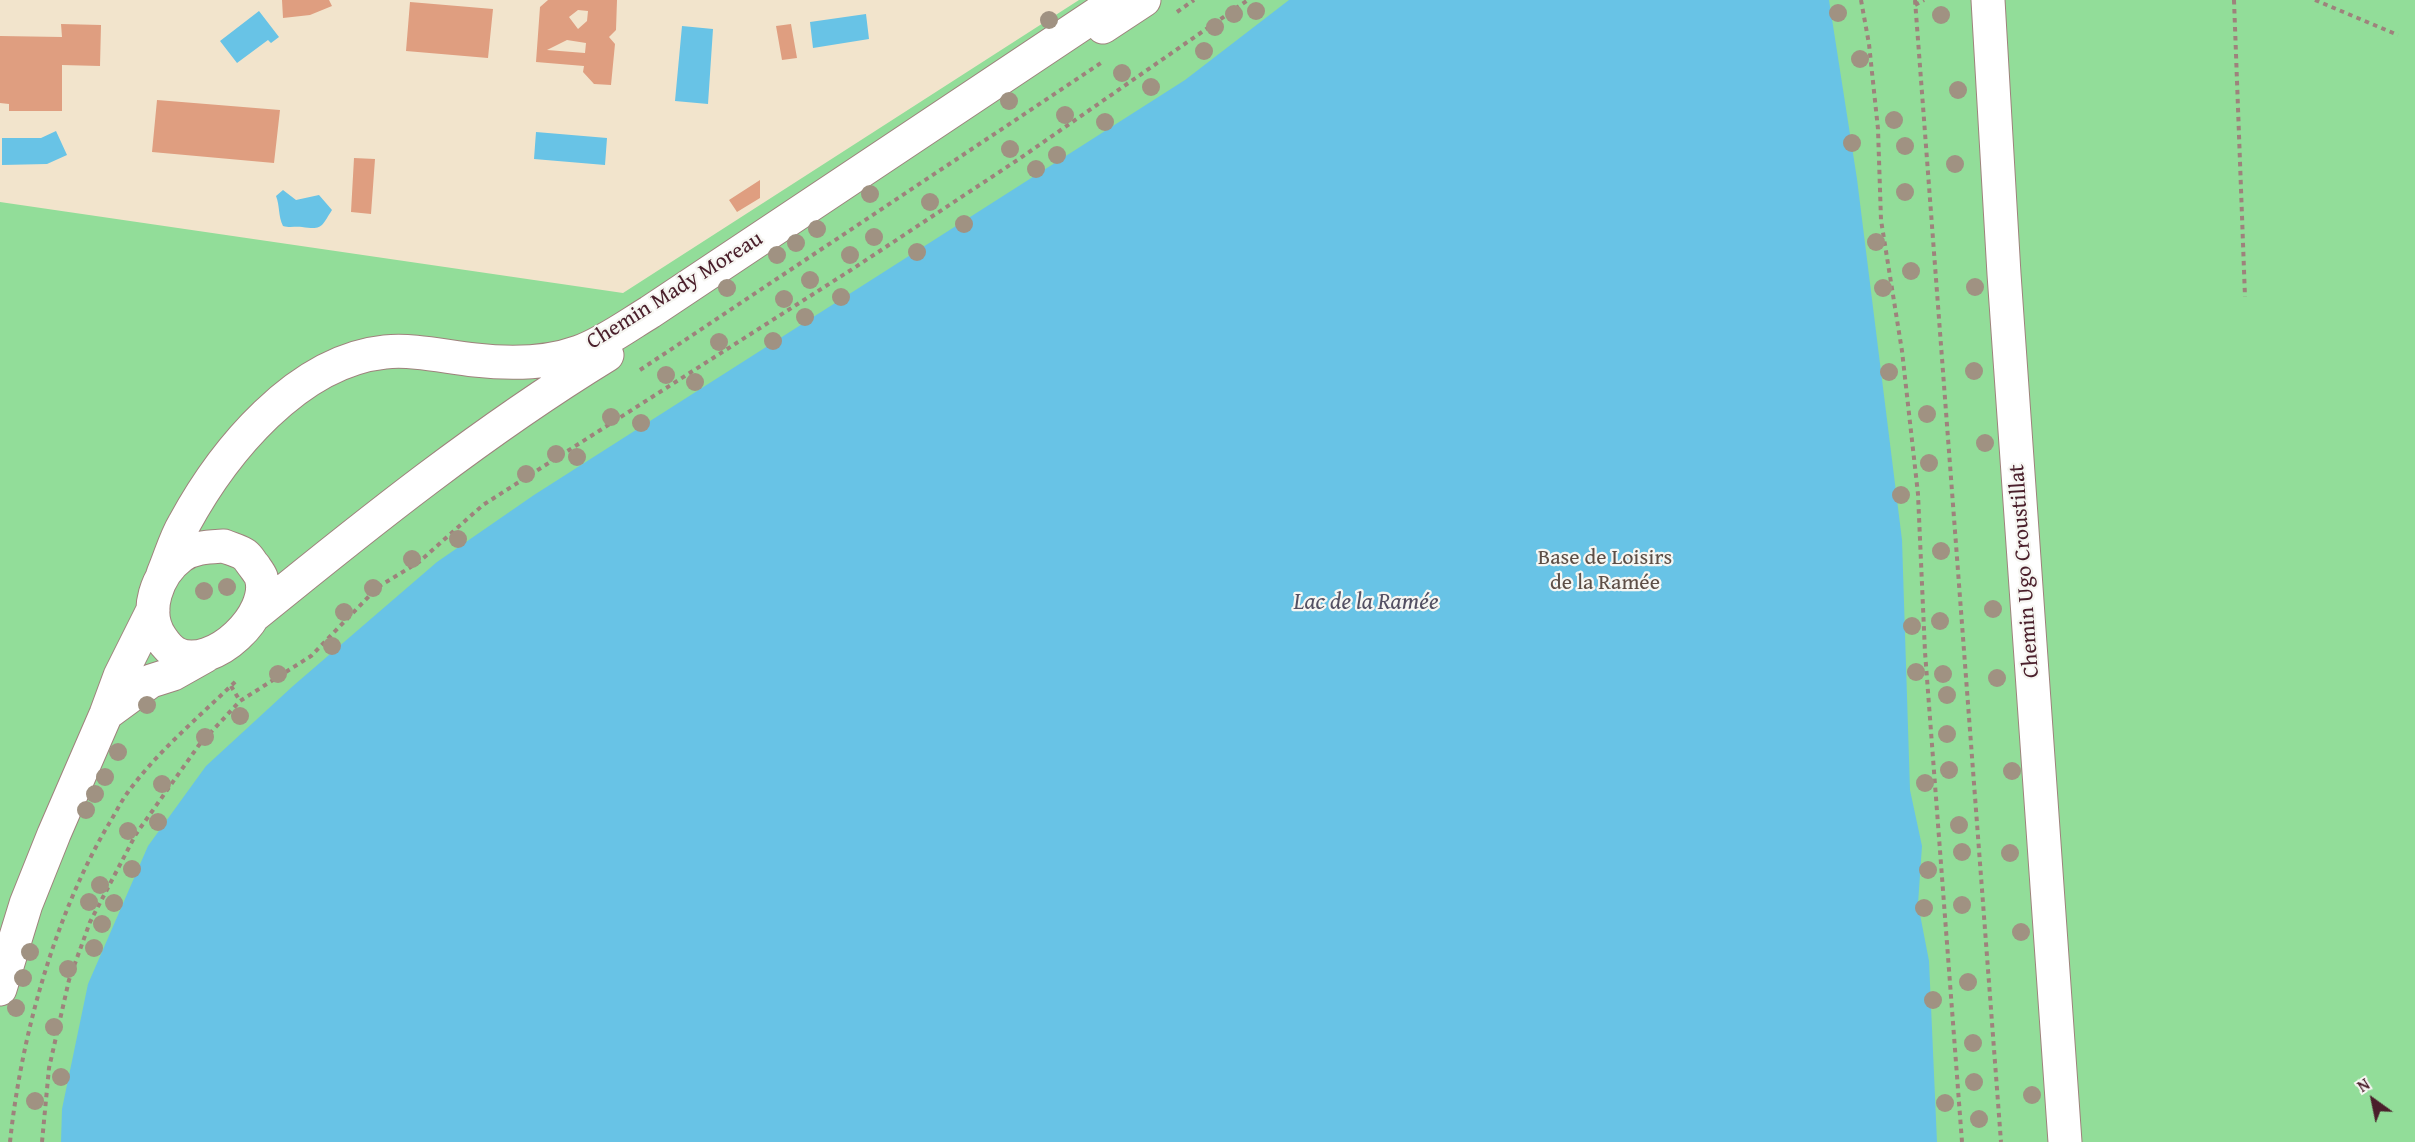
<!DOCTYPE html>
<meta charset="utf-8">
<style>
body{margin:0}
#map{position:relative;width:2415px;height:1142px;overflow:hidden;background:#f2e4cc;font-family:"Gentium Book Plus",serif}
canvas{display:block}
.north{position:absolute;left:2343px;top:1070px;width:60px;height:60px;-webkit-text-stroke:4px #f6f6f2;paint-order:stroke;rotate:327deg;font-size:16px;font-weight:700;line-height:24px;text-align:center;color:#4a1f2b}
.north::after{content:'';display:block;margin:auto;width:21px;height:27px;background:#4a1f2b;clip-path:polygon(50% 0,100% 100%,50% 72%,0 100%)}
</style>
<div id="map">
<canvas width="2415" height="1142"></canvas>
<div class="north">N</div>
</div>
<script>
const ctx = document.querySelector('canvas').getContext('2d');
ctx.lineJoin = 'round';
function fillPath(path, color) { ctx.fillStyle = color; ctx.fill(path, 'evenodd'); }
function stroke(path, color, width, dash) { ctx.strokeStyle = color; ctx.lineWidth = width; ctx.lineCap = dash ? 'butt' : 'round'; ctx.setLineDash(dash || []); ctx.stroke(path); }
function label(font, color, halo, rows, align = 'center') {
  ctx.font = font + ' "Gentium Book Plus",serif'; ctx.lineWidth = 4.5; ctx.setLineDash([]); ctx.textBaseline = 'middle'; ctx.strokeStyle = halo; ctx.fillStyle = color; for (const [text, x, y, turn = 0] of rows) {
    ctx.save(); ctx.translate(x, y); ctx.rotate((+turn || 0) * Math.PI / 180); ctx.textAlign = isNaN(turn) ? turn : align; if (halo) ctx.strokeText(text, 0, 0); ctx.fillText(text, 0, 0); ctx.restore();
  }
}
fillPath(new Path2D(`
 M1079,0H2415V1142H0V202L623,293Z`), '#92dd99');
fillPath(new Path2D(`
 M1289,0H1829L1857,179L1902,540L1910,790L1922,846L1918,904L1929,961L1937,1142H61L62,1109L88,984L148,846L206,766L293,686L437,562L534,495L1185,80Z
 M259,11L279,37L271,43L268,40L237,63L220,41Z
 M866,14L869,39L813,48L810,22Z
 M682,26L713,29L708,104L675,101Z
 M56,131L67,155L47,164L2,165V138H41Z
 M536,132L607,138L605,165L534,159Z
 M283,190L296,200L319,195L332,210C321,227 323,230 302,227C296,226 290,228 283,226C278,216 280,206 276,196Z`), '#68c3e6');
fillPath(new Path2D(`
 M282,0H329L332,6L310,15L283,18Z
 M548,0H617L616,30L609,37L615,44L611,85L594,84L583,72L584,66L536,62L540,7ZM578,10L588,11L587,21L578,29L569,17ZM567,40L586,43L585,53L547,50Z
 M410,2L493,9L488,58L406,51Z
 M61,24L101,25L100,66L62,65V111H9V104L0,103V36L62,37Z
 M791,24L797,58L782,60L776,26Z
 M157,100L280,110L274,163L152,152Z
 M354,158L375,159L371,214L351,212Z
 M760,180V198L737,212L729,200Z`), '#df9e80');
const minor = new Path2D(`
 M1988,0L2004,274L2065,1142
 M1103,27L1144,0
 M224,546C231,549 240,551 245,555C249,558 251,563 254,566C256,569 260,574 261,577C273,614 213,671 177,654C171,651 165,644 161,638C143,612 157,574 181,556C194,547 209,547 224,546Z
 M163,574C170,558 175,539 184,524C223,452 297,361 385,352C414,349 446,357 475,360C509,364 546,364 579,352C604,343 627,326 650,312L1118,0
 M256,614C369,522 483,431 607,355
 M106,714L151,681L173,674L205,656
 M0,989L26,904L54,834L106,714L120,676L153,610`);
stroke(minor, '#9e827c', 35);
stroke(new Path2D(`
 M1861,0L1869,44L1878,129L1881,220L1902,351L1918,494L1925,652L1962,1142
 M1915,0L2001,1142
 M2234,0L2245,297
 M2315,0L2398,35
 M1915,5L1924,0
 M1177,12L1194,0
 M640,370L1101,63
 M231,686L240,701
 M10,1142C21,1037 54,918 107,827C114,816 120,803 128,792C158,751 199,717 236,681
 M42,1142L49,1068L69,980L90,922L136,834L199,745L240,701L311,656L378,587L419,562L483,505L854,268L1019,159L1248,0`), '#9e827c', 4, [4.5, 4.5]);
stroke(minor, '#fff', 33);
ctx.fillStyle = '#a09282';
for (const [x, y] of [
 [1256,11],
 [1838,13],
 [1234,14],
 [1941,15],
 [1049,20],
 [1215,27],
 [1204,51],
 [1860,59],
 [1122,73],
 [1151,87],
 [1958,90],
 [1009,101],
 [1065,115],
 [1894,120],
 [1105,122],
 [1852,143],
 [1905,146],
 [1010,149],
 [1057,155],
 [1955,164],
 [1036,169],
 [1905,192],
 [870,194],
 [930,202],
 [964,224],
 [817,229],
 [874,237],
 [1876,242],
 [796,243],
 [917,252],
 [777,255],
 [850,255],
 [1911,271],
 [810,280],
 [1975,287],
 [727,288],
 [1883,288],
 [841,297],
 [784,299],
 [805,317],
 [773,341],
 [719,342],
 [1974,371],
 [1889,372],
 [666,375],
 [695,382],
 [1927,414],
 [611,417],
 [641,423],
 [1985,443],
 [556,454],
 [577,457],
 [1929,463],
 [526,474],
 [1901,495],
 [458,539],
 [1941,551],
 [412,559],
 [227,587],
 [373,588],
 [204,591],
 [1993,609],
 [344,612],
 [1940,621],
 [1912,626],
 [332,646],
 [1916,672],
 [278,674],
 [1943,674],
 [1997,678],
 [1947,695],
 [147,705],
 [240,716],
 [1947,734],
 [205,737],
 [118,752],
 [1949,770],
 [2012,771],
 [105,777],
 [1925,783],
 [162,784],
 [95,794],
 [86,810],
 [158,822],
 [1959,825],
 [128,831],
 [1962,852],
 [2010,853],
 [132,869],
 [1928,870],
 [100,885],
 [89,902],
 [114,903],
 [1962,905],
 [1924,908],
 [102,924],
 [2021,932],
 [94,948],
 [30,952],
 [68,969],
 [23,978],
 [1968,982],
 [1933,1000],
 [16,1008],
 [54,1027],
 [1973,1043],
 [61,1077],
 [1974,1082],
 [2032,1095],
 [35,1101],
 [1945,1103],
 [1979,1119]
]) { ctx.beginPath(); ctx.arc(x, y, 9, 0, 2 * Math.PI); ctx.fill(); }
label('22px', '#4a1f2b', '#f6f6f2', [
 ["Chemin Mady Moreau",675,291,-32],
 ["Chemin Ugo Croustillat",2025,571,-94]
]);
label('22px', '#5c4e46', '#f6f6f2', [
 ["Base de Loisirs",1605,558],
 ["de la Ramée",1605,583]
]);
label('italic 24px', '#535063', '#f6f6f2', [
 ["Lac de la Ramée",1366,603]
]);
</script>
